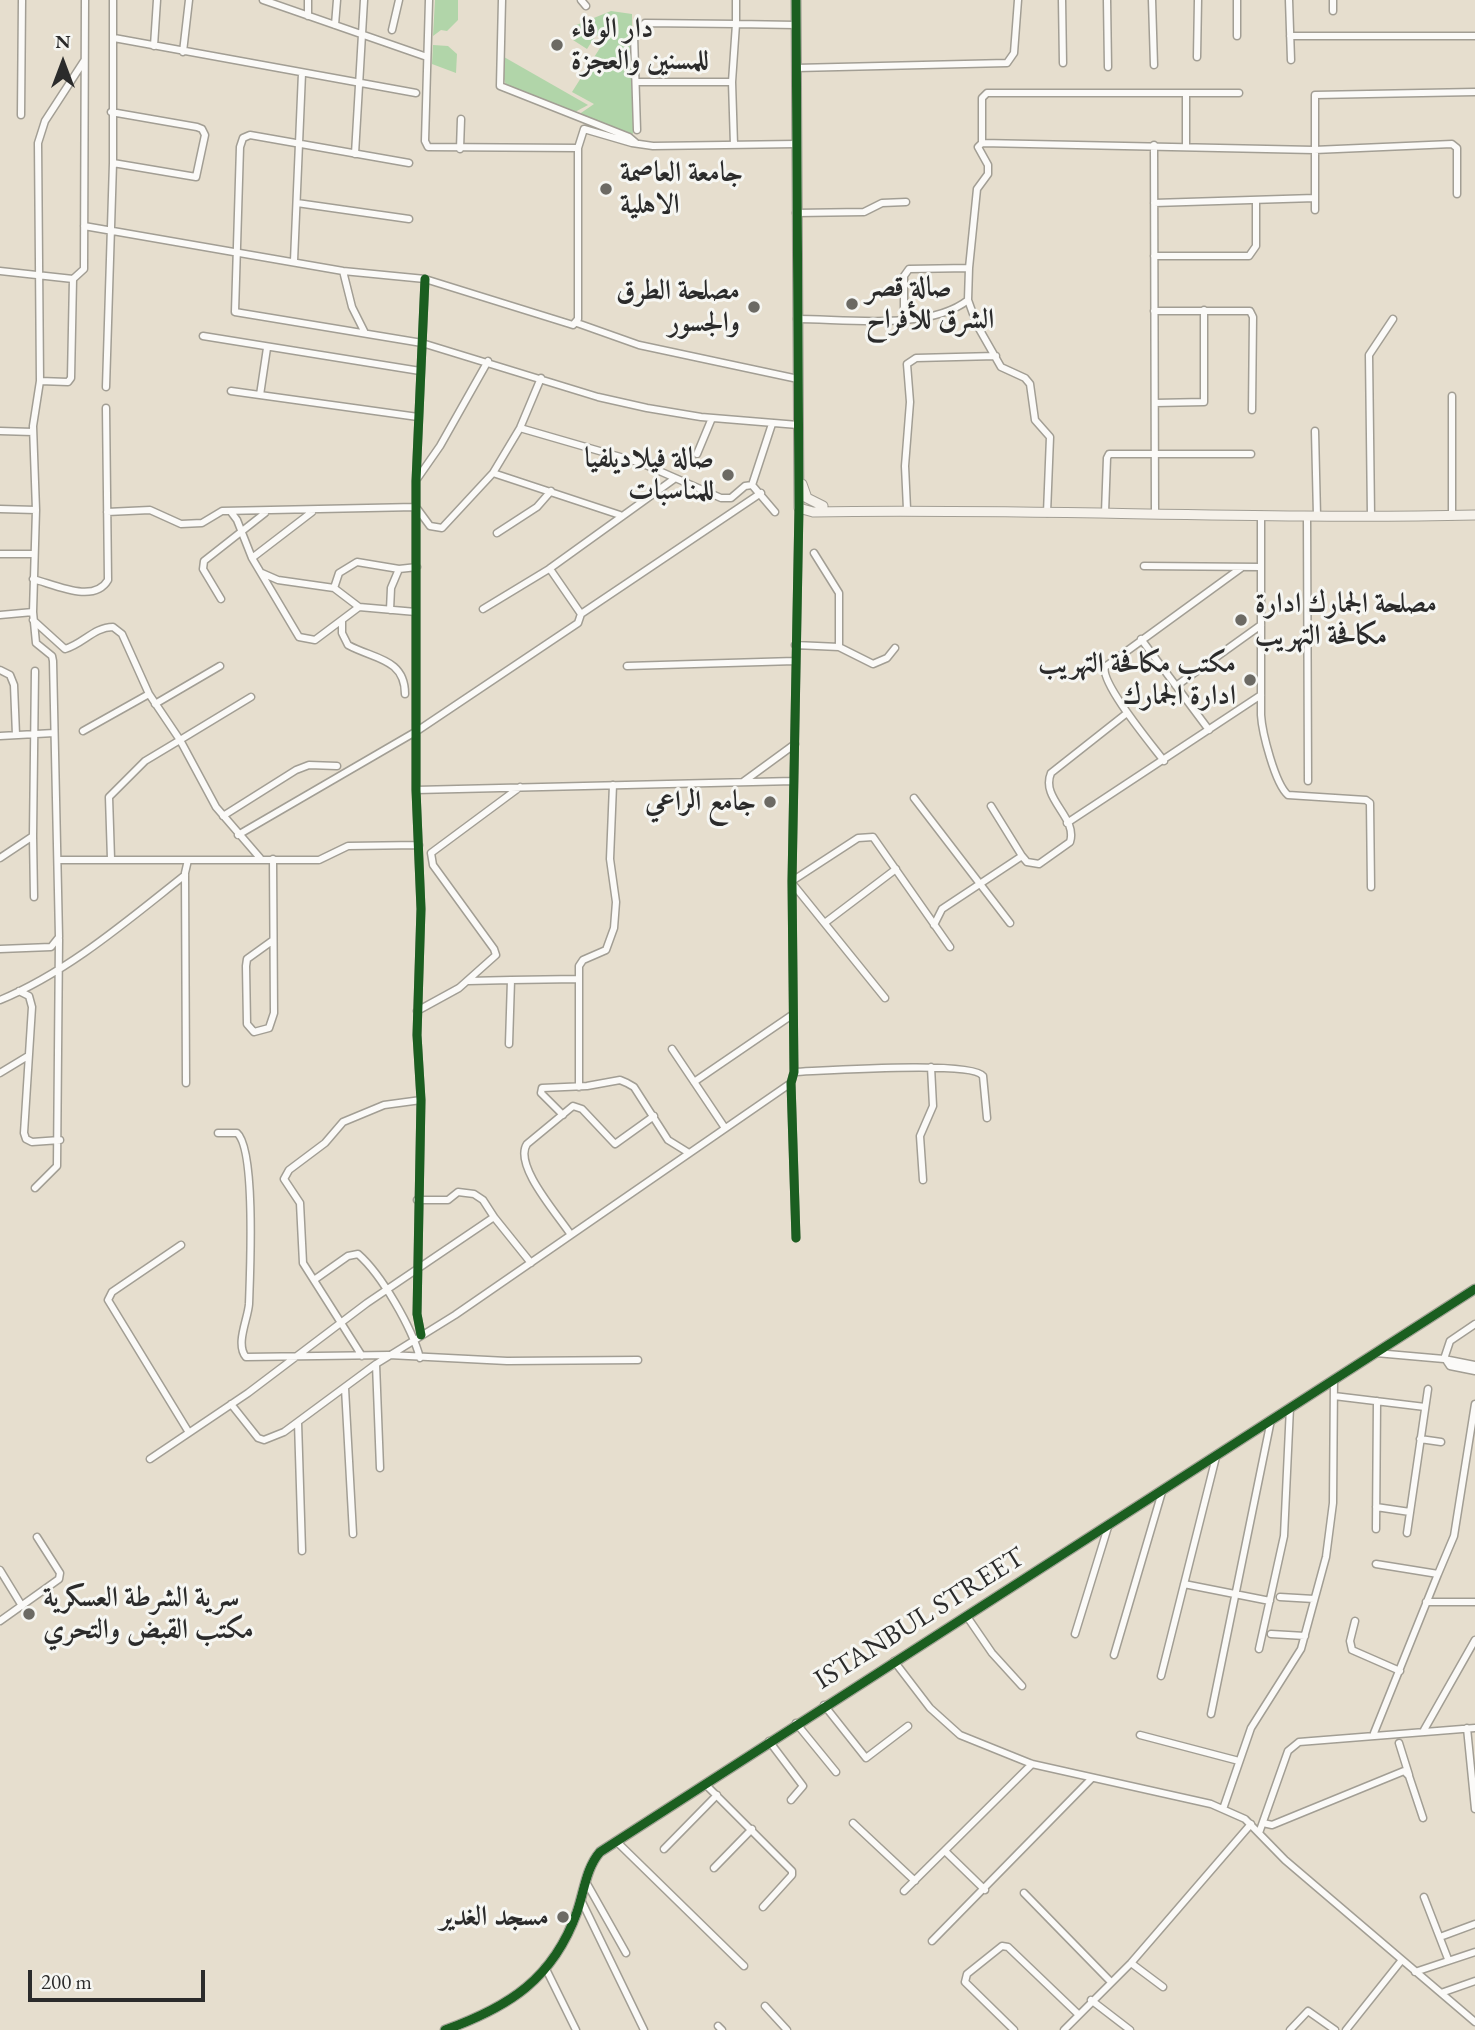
<!DOCTYPE html>
<meta charset="utf-8">
<style>
body{margin:0}
#map{position:relative;width:1475px;height:2030px;overflow:hidden;background:#e6dece;font-family:"EB Garamond",serif}
canvas{display:block}
.north{position:absolute;left:28px;top:28px;width:70px;height:70px;-webkit-text-stroke:5px #f6f6f2;paint-order:stroke;rotate:0deg;font-size:19px;font-weight:700;line-height:28px;text-align:center;color:#2b2b2b}
.north::after{content:'';display:block;margin:auto;width:24px;height:32px;background:#2b2b2b;clip-path:polygon(50% 0,100% 100%,50% 72%,0 100%)}
.scale{position:absolute;left:28px;top:1970px;width:177px;height:32px;box-sizing:border-box;border:4px solid #2b2b2b;border-top:0;padding-left:9px;font-size:21px;line-height:24px;white-space:nowrap;color:#2b2b2b;-webkit-text-stroke:5px #f6f6f2;paint-order:stroke}
</style>
<div id="map">
<canvas width="1475" height="2030"></canvas>
<div class="north">N</div>
<div class="scale">200 m</div>
</div>
<script>
const ctx = document.querySelector('canvas').getContext('2d');
ctx.lineJoin = 'round';
function fillPath(path, color) { ctx.fillStyle = color; ctx.fill(path, 'evenodd'); }
function stroke(path, color, width, dash) { ctx.strokeStyle = color; ctx.lineWidth = width; ctx.lineCap = dash ? 'butt' : 'round'; ctx.setLineDash(dash || []); ctx.stroke(path); }
function label(font, color, halo, rows, align = 'center') {
  ctx.font = font + ' "EB Garamond",Amiri,serif'; ctx.lineWidth = 6; ctx.setLineDash([]); ctx.textBaseline = 'middle'; ctx.strokeStyle = halo; ctx.fillStyle = color; for (const [text, x, y, turn = 0] of rows) {
    ctx.save(); ctx.translate(x, y); ctx.rotate((+turn || 0) * Math.PI / 180); ctx.textAlign = isNaN(turn) ? turn : align; if (halo) ctx.strokeText(text, 0, 0); ctx.fillText(text, 0, 0); ctx.restore();
  }
}
fillPath(new Path2D(`
 M435,0H458V20L447,31L441,30L433,36Z
 M611,11L632,14L633,134L578,115L594,104L572,92L605,40L596,35L587,49L573,40L576,35H581L574,26Z
 M433,45L448,46L457,54L456,73L432,64Z
 M504,57L588,105L575,112L506,85L503,76Z`), '#b1d5a9');
const street = new Path2D(`
 M263,0L427,57
 M429,0L425,141L428,147L578,148
 M502,0L500,86L629,137L636,143
 M581,0L586,6
 M1062,0L1063,63
 M1107,0L1108,67
 M1152,0L1154,65
 M1237,0V36
 M1289,0L1291,60
 M1333,0V11
 M308,16V0
 M335,25L337,0
 M392,30L399,0
 M1290,36H1475
 M114,38L416,93
 M154,46L157,0
 M183,52L189,0
 M1197,57L1198,0
 M796,68L1007,63L1014,53L1018,0
 M636,82H732
 M111,112L197,127L202,129L205,135L196,177L113,163
 M21,115L22,0
 M637,130L634,35L645,23L736,24V0
 M982,143L1314,150L1452,144L1457,148V194
 M734,145L732,82L736,24L796,25
 M1154,145L1155,514
 M1186,145V93H1239
 M460,149L461,119
 M355,154L364,0
 M409,163L250,135L243,138L240,147L235,312L422,343L598,397L647,408L701,417L798,425
 M297,203L409,219
 M1154,203L1315,198
 M1315,210V95L1475,92
 M796,213L864,212L882,203L906,202
 M84,226L343,271L425,279L573,325L578,319V148L584,129L632,143L653,146L796,144
 M1154,256H1249L1256,246V200
 M294,261L302,73
 M0,271L73,279L84,269L85,0
 M343,271L352,307L365,333
 M968,300L977,325L1001,367L1025,378L1030,384L1035,420L1050,437L1047,513
 M1154,311H1250L1253,317L1252,410
 M797,319C846,319 929,331 968,300L969,268
 M904,319V276L909,269L969,268L977,189L988,174V165L978,147L982,143V98L987,93H1186
 M577,323L639,345L798,379
 M203,336L420,371
 M40,381L68,382L71,378L73,279
 M106,387L113,163V0
 M231,391L418,417
 M260,395L267,348
 M1452,396V516
 M1155,403L1204,402V310
 M520,428L641,463L721,498H731L745,486L752,485
 M0,431L33,432
 M1315,431L1317,516
 M697,454L712,418
 M493,473L620,515
 M417,479L440,446L488,361
 M752,485L772,424
 M752,485L775,512
 M0,509L36,510
 M907,509L905,466L910,402L907,364L916,358L996,356
 M107,512L150,510L181,524L202,523L222,511L416,507L430,526L442,528L493,473L520,428L541,378
 M231,512L237,520L252,558L299,637L315,640L359,607
 M1105,513L1107,458L1109,454H1251
 M1261,515V715C1262,732 1275,784 1288,795L1366,800L1370,803L1371,887
 M1307,516L1308,781
 M1371,516L1369,355L1393,319
 M497,533L537,507L551,491
 M814,553L839,593V647
 M0,554H33
 M252,558L312,512
 M1144,566L1261,567
 M262,573L278,580L334,588L359,607L416,612
 M33,579C56,585 94,604 108,580L106,408
 M334,588L339,573L357,562L399,569L417,567
 M221,599L203,569L204,561L265,513
 M483,609L549,569L674,479
 M390,610L391,588L399,569
 M581,614L761,493
 M0,615L33,612
 M33,620L65,649C83,644 94,627 113,627L122,634L149,694L180,740L251,697
 M342,620V633L348,645C373,659 405,658 405,694
 M1141,639L1209,730
 M795,645L839,647L873,664L887,658L895,648
 M627,666L795,661
 M0,670L10,675L14,685L16,735
 M1176,686L1261,625
 M155,704L220,666
 M83,731L149,694
 M0,736L54,733
 M1164,761C1152,745 1100,683 1105,667L1241,568
 M743,782L795,744
 M416,790L794,781
 M914,798L1010,923
 M223,816L296,770L309,765L337,766
 M1067,823L1261,695
 M238,835L417,731L578,623L581,614L550,569
 M33,836L35,671
 M1022,856L1027,862L1039,864L1070,842C1078,817 1040,799 1051,773L1127,713
 M0,858L33,836L34,897
 M111,859L109,797L145,761L180,740L216,807L260,858
 M59,860H319L348,846L419,845
 M792,881L858,838L873,837L950,947
 M792,883L885,998
 M826,922L896,869
 M934,925L942,909L1022,856L991,806
 M272,941L247,959L246,966L247,1024L254,1032L269,1028L274,1013L273,859
 M0,949L51,947L59,937L53,661L52,656L36,643L33,612L36,510L33,426L40,381L38,143L45,121L84,61
 M468,981L511,980
 M19,991L29,996L32,1007L24,1133L26,1139L32,1142L60,1140
 M0,1000C68,972 128,920 185,875
 M417,1011L459,988L496,955L494,949L433,865L431,853L520,787
 M509,1044L511,980L578,979
 M672,1049L725,1128
 M794,1072C821,1071 972,1060 983,1076L987,1118
 M0,1073L28,1056
 M694,1082L792,1015
 M186,1083L185,873L188,860
 M579,1087V966L583,960L606,950L614,928L616,902L610,859L613,785
 M563,1115L541,1093L542,1088L587,1086L620,1080L627,1083L634,1087L668,1140L689,1153
 M218,1133H237C256,1149 250,1275 249,1304C248,1319 235,1344 246,1357L389,1355L507,1361L638,1360
 M923,1180L920,1136L933,1106L931,1067
 M35,1188L57,1166L59,939
 M417,1200H448L458,1192L474,1194L483,1200L494,1217
 M571,1235C558,1215 513,1165 527,1144L573,1106L582,1109L615,1144L654,1116
 M796,1238L791,1083L794,1072L792,881L799,508
 M181,1245L112,1292L108,1300L188,1431
 M314,1280L348,1256L358,1254C382,1275 412,1328 420,1358
 M421,1335L417,1314L421,1100L417,1035L421,909L416,790V481L425,279
 M1376,1353L1444,1359L1475,1365
 M362,1356L303,1263L300,1203L284,1179L289,1170L325,1143L343,1122L384,1105L421,1100
 M1444,1359L1450,1341L1475,1324
 M1446,1360L1450,1366L1475,1371
 M376,1364L380,1468
 M345,1388L353,1534
 M1334,1396L1425,1407
 M231,1404L258,1438L264,1440L284,1432L376,1364L455,1315L791,1083
 M298,1422L302,1551
 M1420,1439L1441,1442
 M150,1459L248,1393L367,1303L494,1217L531,1263
 M1376,1507L1410,1512
 M1376,1529L1377,1401
 M1407,1533L1428,1389
 M0,1570L22,1606
 M1438,1574L1454,1536L1475,1404
 M1184,1584L1270,1601
 M1280,1597L1314,1599
 M1426,1602H1475
 M968,1618L992,1653L1022,1686
 M0,1621L59,1579L60,1573L37,1537
 M1355,1621L1350,1641L1352,1650L1400,1671
 M1075,1634L1108,1527
 M1271,1634L1305,1636
 M1259,1649L1284,1536L1290,1407
 M1114,1655L1162,1492
 M894,1661L930,1708L960,1735L1032,1764L1211,1804L1245,1819L1285,1860L1475,2022
 M1161,1676L1216,1457
 M824,1705L866,1758L908,1726
 M1211,1714L1271,1420
 M796,1723L836,1772
 M1467,1728L1475,1809
 M1424,1730L1475,1640
 M1374,1733L1438,1574L1376,1564
 M1140,1735L1239,1761
 M769,1741L803,1786L791,1800
 M1399,1743L1409,1775
 M705,1784L792,1871V1875L763,1907
 M1223,1809L1251,1728L1301,1649L1326,1557L1333,1503L1334,1379
 M853,1823L915,1881
 M1263,1823L1272,1825L1404,1771L1409,1776L1423,1818
 M1259,1833L1288,1751L1299,1742L1475,1728
 M616,1841L744,1966
 M664,1849L717,1795
 M946,1852L985,1890
 M714,1868L752,1829
 M586,1882L626,1953
 M904,1891L1032,1764
 M1024,1893L1110,1981
 M1424,1897L1448,1959
 M581,1900L644,2030
 M1440,1937L1475,1924
 M932,1941L1092,1778
 M1131,1963L1163,1987
 M545,1967L576,2030
 M1415,1972L1475,1952
 M1441,1993L1475,1981
 M1091,2000L1130,2030
 M765,2006L787,2030
 M718,2026L722,2030
 M1014,2030L965,1982L967,1974L1002,1946L1008,1947L1078,2014
 M1064,2030L1131,1963L1251,1824
 M1290,2030L1308,2011L1335,2030
 M1346,2030L1401,1961`);
const secondary = new Path2D(`
 M796,0L799,508
 M802,484L807,498L823,506
 M799,508L813,512C1033,508 1254,520 1475,515
 M445,2030C509,2007 553,1979 577,1912C584,1892 586,1868 600,1852L1475,1289`);
stroke(street, '#a29e94', 9);
stroke(secondary, '#a29e94', 11);
stroke(street, '#fbfaf8', 6);
stroke(secondary, '#f5f1ea', 9);
stroke(new Path2D(`
 M796,0L799,508L792,881L794,1072L791,1083L796,1238
 M421,1335L417,1314L421,1100L417,1035L421,909L416,790V481L425,279
 M445,2030C509,2007 553,1979 577,1912C584,1892 586,1868 600,1852L1475,1289`), '#1b5e20', 9);
for (const [x, y, r, color] of [
 [557,45,7,"#6c6a64"],
 [606,189,7,"#6c6a64"],
 [852,304,7,"#6c6a64"],
 [754,307,7,"#6c6a64"],
 [728,475,7,"#6c6a64"],
 [1241,620,7,"#6c6a64"],
 [1250,680,7,"#6c6a64"],
 [770,802,7,"#6c6a64"],
 [29,1614,7,"#6c6a64"],
 [563,1917,7,"#6c6a64"]
]) { const dot = new Path2D(); dot.arc(x, y, r, 0, 2 * Math.PI); ctx.fillStyle = color; ctx.fill(dot); stroke(dot, '#f6f6f2', 2.5); }
label('bold 28px', '#2b2b2b', '#f6f6f2', [
 ["دار الوفاء",571,29],
 ["للمسنين والعجزة",571,61],
 ["جامعة العاصمة",620,173],
 ["الاهلية",620,205],
 ["صالة قصر",866,288],
 ["الشرق للأفراح",866,320],
 ["مصلحة الطرق",740,291,"right"],
 ["والجسور",740,323,"right"],
 ["صالة فيلاديلفيا",714,459,"right"],
 ["للمناسبات",714,491,"right"],
 ["مصلحة الجمارك ادارة",1255,604],
 ["مكافحة التهريب",1255,636],
 ["مكتب مكافحة التهريب",1236,664,"right"],
 ["ادارة الجمارك",1236,696,"right"],
 ["جامع الراعي",756,802,"right"],
 ["سرية الشرطة العسكرية",43,1598],
 ["مكتب القبض والتحري",43,1630],
 ["مسجد الغدير",549,1917,"right"]
], 'left');
label('28px', '#2b2b2b', '#f6f6f2', [
 ["ISTANBUL STREET",920,1619,-32]
]);
</script>
